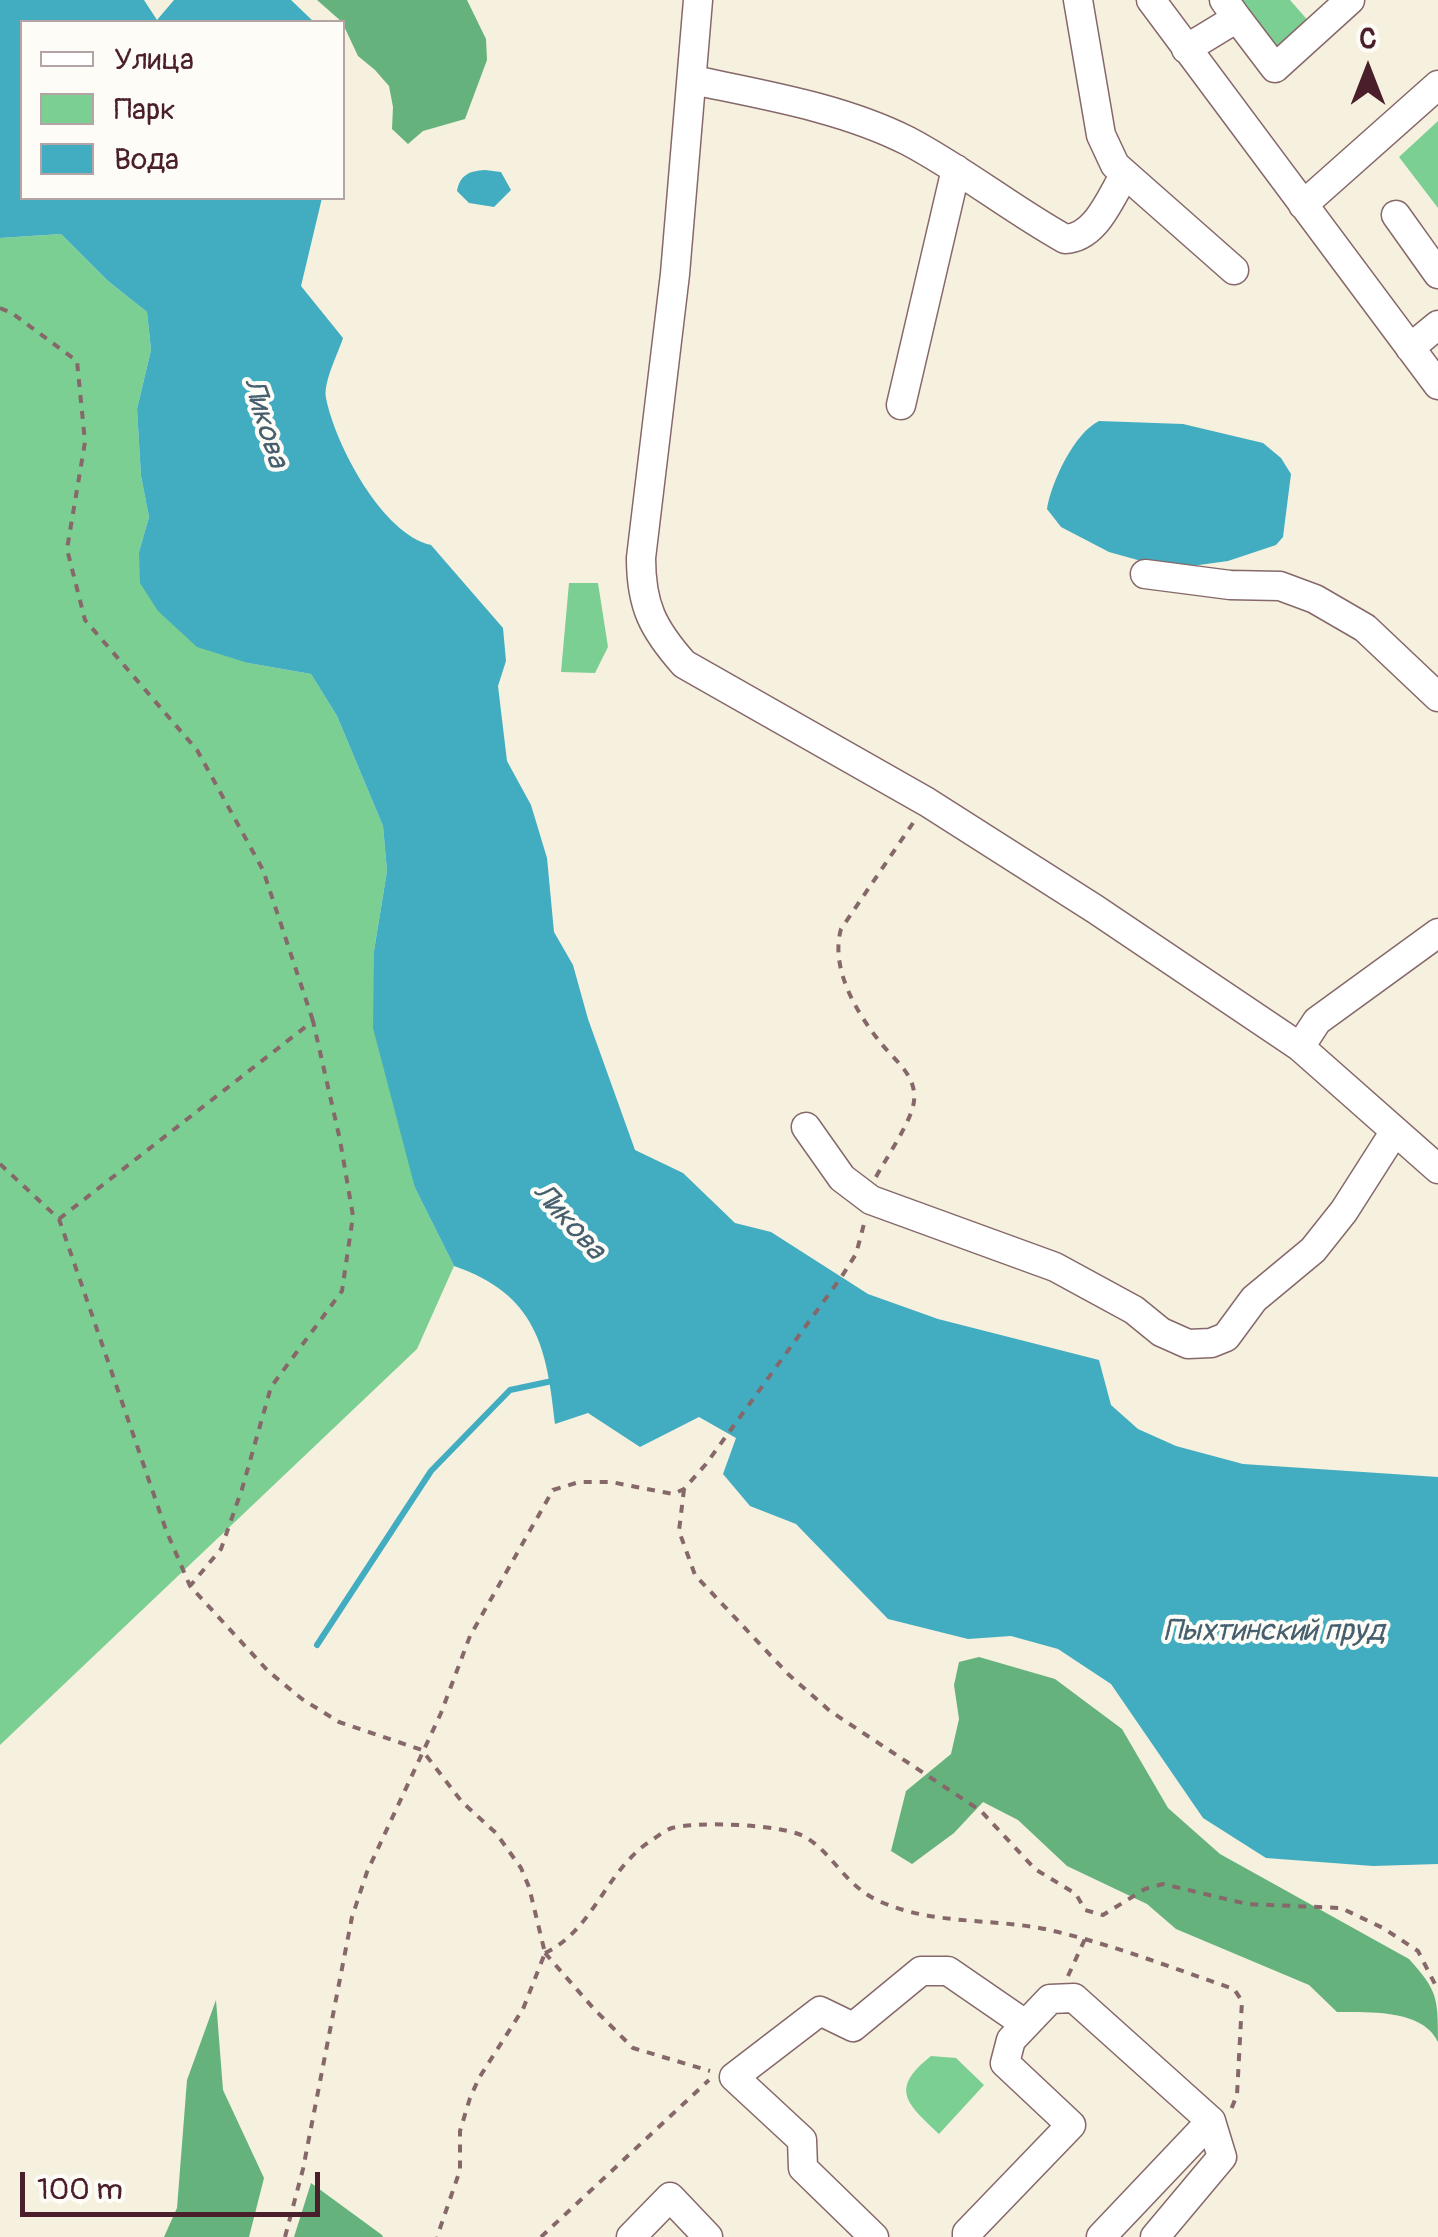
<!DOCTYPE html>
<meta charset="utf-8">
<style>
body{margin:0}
#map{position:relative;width:1438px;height:2237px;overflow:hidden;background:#f6f0de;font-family:Pangolin,sans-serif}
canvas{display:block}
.legend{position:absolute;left:20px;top:20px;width:325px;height:180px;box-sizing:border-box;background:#fdfcf7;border:2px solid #b5a4a5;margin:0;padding:12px 18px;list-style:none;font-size:30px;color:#4a1f2b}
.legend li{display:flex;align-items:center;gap:20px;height:50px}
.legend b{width:50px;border:2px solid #b5a4a5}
.north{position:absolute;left:1318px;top:20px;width:100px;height:100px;-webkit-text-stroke:8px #fdfcf7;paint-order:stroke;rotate:0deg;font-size:28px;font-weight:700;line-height:40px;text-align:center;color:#4a1f2b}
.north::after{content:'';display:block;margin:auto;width:35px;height:45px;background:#4a1f2b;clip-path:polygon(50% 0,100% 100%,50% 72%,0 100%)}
.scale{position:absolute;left:20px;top:2172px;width:300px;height:45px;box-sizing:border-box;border:5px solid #4a1f2b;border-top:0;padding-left:12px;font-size:30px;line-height:35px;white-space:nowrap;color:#4a1f2b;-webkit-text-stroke:8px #fdfcf7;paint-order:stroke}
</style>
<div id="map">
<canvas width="1438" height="2237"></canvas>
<ul class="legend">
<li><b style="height:12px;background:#fff"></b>Улица</li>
<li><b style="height:28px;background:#7ccf92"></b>Парк</li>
<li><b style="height:28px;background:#42adc0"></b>Вода</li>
</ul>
<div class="north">С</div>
<div class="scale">100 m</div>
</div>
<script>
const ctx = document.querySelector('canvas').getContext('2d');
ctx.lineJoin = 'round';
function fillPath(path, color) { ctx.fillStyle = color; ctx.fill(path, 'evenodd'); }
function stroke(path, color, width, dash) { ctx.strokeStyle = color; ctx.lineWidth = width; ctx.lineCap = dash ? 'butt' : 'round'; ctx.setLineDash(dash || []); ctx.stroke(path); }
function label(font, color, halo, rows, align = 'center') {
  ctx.font = font + ' Pangolin,sans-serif'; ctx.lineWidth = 8; ctx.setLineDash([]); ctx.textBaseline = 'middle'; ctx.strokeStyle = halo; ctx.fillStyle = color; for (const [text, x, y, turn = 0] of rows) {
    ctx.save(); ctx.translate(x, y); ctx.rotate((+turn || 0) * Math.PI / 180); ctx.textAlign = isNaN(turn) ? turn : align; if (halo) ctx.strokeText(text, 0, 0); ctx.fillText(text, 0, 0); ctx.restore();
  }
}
fillPath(new Path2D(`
 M1242,0H1290L1311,24L1277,51L1243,12L1247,7Z
 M1438,121V208L1399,157Z
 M61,234L108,281L147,312L151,350L137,409L141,476L149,517L139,552L248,663L311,674L337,716L383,826L387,871L374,951L415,1188L454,1266L417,1349L0,1745V238Z
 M569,583H598L608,647L595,673L561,672Z
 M931,2056L956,2058L984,2085L939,2134C908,2104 888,2090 931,2056Z`), '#7ccf92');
fillPath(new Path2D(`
 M317,0H467L486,39L487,60L465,119L423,131L408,144L392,129L393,107L389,86L375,70L358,56L342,22Z
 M979,1657L1055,1679L1122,1729L1168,1808L1220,1854L1409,1959C1438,1991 1438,1998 1438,2042C1423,2009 1368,2012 1337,2012L1309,1985L1176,1929L1147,1904L1067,1866L1018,1820L983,1802L954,1833L912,1864L891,1851L906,1791L951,1754L959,1719L954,1685L959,1662Z
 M216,2000L223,2090L264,2178L249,2237H164L177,2208L187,2080Z
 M311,2183L382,2235L383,2237H294Z`), '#65b27c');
fillPath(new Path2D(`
 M0,0H144L157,20L174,0H291L314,22H22V198H322L301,286L343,338C338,354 323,382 326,398C335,444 382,534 431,545L503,628L506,661L498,686L507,761L531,805L547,858L554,932L573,965L588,1019L635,1150L683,1173L735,1223L771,1232L868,1294L938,1319L1099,1360L1111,1405L1138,1429L1176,1446L1243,1464L1438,1477V1864L1373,1866L1266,1858L1203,1818L1111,1684L1058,1649L1011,1636L968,1639L888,1619L796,1524L750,1506L723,1474L736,1438L699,1417L640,1447L588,1413L555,1424C547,1347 536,1294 454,1266L415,1188L373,1028L374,951L387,871L383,826L337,716L311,674L248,663L197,647L158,611L140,583L139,552L149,517L141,476L137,409L151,350L147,312L108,281L61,234L0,238Z
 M485,170L501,172L511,190L494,207L469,203L457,191C460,175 469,171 485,170Z
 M1099,421L1183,424L1263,443L1281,458L1291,474L1283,537L1276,545L1228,561L1170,569L1109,552L1061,527L1047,509C1051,483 1074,433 1099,421Z`), '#42adc0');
stroke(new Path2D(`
 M317,1645L431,1471L510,1390L557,1380`), '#42adc0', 6);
const minor = new Path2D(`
 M698,0L675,274L641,558C641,606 653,629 684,664L927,802L1095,909L1300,1047L1438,1169
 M1078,0L1101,135L1115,165L1234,270
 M1151,0L1438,385
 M1237,18L1275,68L1350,0
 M1186,49L1237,18L1224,0
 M693,80C764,95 843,108 908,141C963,170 1011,209 1065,239C1096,238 1110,198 1125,174
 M1303,205L1438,85
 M1396,215L1438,274
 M1410,348L1438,325
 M901,405L956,169
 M1145,574L1230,585L1280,586L1315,599L1365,628L1438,697
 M1300,1047L1317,1021L1438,933
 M806,1127L842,1178L871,1200L1055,1267L1134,1310L1161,1332L1188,1344L1211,1343L1226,1337L1254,1299L1313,1250L1344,1211L1395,1131
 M631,2237L670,2197L708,2237
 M874,2237L803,2168L802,2140L734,2077L820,2011L853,2027L921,1971H948L1025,2024
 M967,2237V2233L1071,2125L1005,2063L1011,2040L1050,1999L1074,1998L1211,2121L1222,2157L1155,2237
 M1101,2237L1211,2121`);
stroke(minor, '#86686a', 31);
stroke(new Path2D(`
 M0,308L12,313L77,361L85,442L67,549L85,620L197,750L263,870L313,1021
 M0,1164L59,1219L166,1530L190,1586L268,1671L302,1699L339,1722L422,1750L462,1802L496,1833L521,1868L529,1887L545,1953L523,2009L479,2078L470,2098L460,2131V2170L437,2237
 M876,1177C886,1158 912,1121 914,1101C917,1075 894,1060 880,1042C856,1012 830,968 841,929L913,823
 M59,1219L313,1021L340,1140L353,1216L342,1291L271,1387L242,1489L221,1549L190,1586
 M684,1489L679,1531L695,1575L788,1674L830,1711L981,1811L1035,1869L1076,1894L1085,1910L1103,1915L1145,1889L1163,1884L1247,1904L1341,1908L1383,1928L1418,1951L1438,1990
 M545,1953C594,1930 606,1869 652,1840C658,1836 665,1830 672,1828C696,1821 786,1824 807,1838C834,1855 846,1887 881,1902C934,1925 990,1918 1045,1929C1109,1943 1172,1968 1234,1989L1242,2001L1237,2095L1230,2112
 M545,1953L594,2009L633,2048L710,2071
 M1068,1976L1085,1939
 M285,2237L303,2169L352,1917L367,1872L441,1713L470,1636L553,1490L579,1482H611L673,1494L684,1489L706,1464L842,1276L856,1254L865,1220
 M541,2237L709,2080`), '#86686a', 4, [8, 8]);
stroke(minor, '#fff', 28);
label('italic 30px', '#465f6e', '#fdfcf7', [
 ["Ликова",264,423,73],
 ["Ликова",568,1222,48],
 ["Пыхтинский пруд",1274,1632]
]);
</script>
